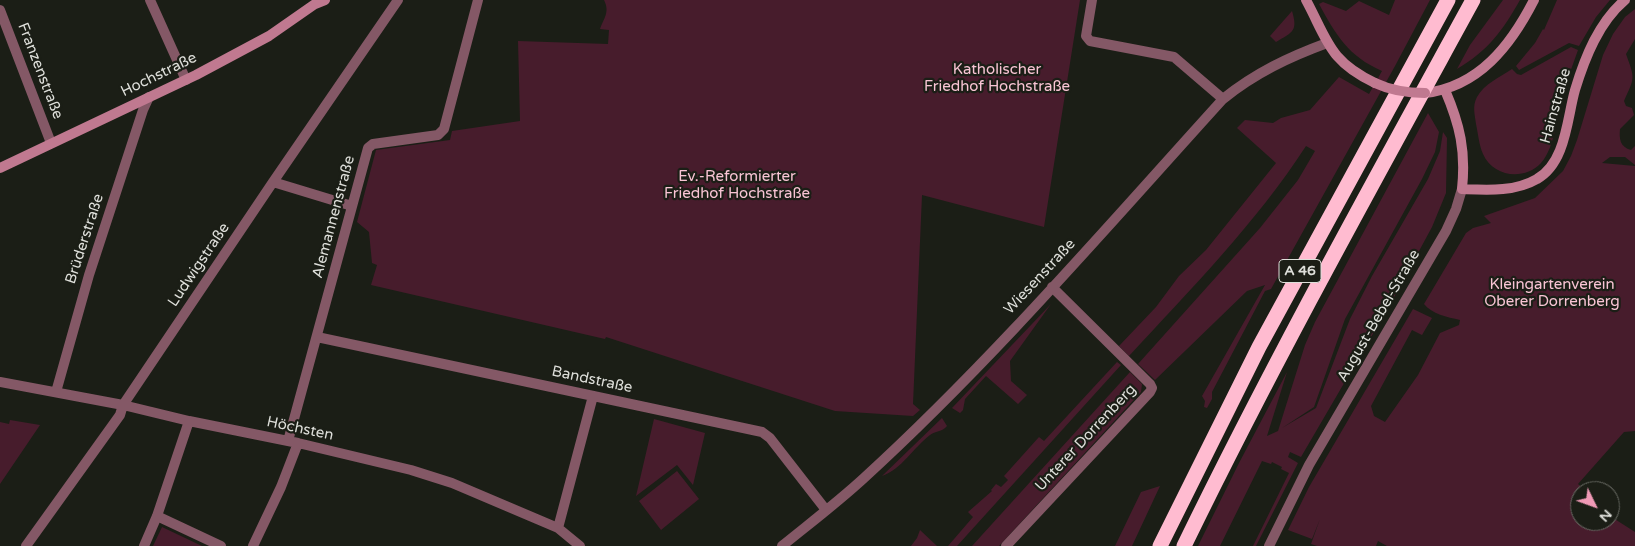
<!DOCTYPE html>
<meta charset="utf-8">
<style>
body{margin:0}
#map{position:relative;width:1635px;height:546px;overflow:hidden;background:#1b1e16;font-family:"Varela Round",sans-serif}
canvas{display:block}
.north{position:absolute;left:1570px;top:481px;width:50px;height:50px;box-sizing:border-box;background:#1b1e16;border:1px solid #696b64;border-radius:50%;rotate:132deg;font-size:14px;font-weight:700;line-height:20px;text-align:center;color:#dedfda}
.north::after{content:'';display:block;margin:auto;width:18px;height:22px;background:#f09ab6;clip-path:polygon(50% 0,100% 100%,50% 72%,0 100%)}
</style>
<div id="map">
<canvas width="1635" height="546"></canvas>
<div class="north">N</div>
</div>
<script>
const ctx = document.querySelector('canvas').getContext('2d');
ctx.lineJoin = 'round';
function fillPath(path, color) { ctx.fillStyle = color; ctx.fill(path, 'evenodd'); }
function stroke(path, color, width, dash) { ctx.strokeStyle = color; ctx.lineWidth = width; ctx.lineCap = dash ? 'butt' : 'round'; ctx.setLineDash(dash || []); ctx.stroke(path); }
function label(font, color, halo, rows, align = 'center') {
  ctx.font = font + ' "Varela Round",sans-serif'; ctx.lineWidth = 4.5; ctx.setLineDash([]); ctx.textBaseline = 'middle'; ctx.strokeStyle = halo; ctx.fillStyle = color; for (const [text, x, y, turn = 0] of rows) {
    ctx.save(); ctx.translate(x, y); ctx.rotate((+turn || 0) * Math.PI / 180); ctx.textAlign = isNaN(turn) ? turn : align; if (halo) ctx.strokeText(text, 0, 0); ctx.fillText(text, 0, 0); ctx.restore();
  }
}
fillPath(new Path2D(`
 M604,0H1080L1044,227L922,195L913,404L920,410L913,416L835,411L606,337L605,339L371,285L377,265L372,263L369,232L357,222L376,150L450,140L452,131L520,121L518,41L608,44L609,30L600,29C604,18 610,12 604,0Z
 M1395,0H1430L1395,66L1271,289L1265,291L1212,392V399L1207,408L1204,407L1205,401L1202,396L1265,285L1247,291L1155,380L1138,364L1260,228L1298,180L1315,151L1306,146C1256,223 1191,289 1129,356L1119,346L1156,307L1179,276L1206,250L1276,163L1237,128L1245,120L1273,123L1281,118L1310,110L1339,77L1369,94L1382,71C1348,56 1336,35 1319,4L1323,2L1346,11L1359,1L1389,15Z
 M1503,0H1520C1503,30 1488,51 1457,69L1470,45Z
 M1557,0H1610L1596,17L1579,46L1569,43L1519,70L1516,66L1535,43L1543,29L1544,30Z
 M1635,9V39L1626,54C1635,79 1635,77 1624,101L1626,106L1632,108L1634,115L1620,129C1619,139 1620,147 1631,150L1635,146V165L1625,157H1610L1602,163L1635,166V431L1624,432L1578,484L1586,491H1580V521H1610V516L1635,532V546H1387L1378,541L1376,546H1317L1311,544L1320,519L1312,539L1288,530L1309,487L1413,309L1432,318L1422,335L1412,330L1371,406L1374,416L1385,422L1418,375L1440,333L1459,325L1460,320C1447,317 1432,314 1424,304L1466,233L1473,228L1491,223L1484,216L1535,198L1563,171L1571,156L1577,140L1603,55L1613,34L1625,17Z
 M1292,11C1298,31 1293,32 1276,42L1270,36Z
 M1571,47L1578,50C1573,65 1567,79 1563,94C1557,114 1555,148 1541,163C1524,181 1493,177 1483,154C1479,145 1478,133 1476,124C1475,115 1472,106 1477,97C1484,84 1500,77 1512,69L1517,74L1521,75Z
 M1428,113L1439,132L1435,152L1422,179L1345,319L1314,407L1282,428L1316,408L1350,319L1372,276L1428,179L1440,151L1443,132L1447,138L1446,193L1432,227L1392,301L1301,457L1290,452L1288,457L1298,463L1256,546H1253L1289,473L1281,469L1282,467L1272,462L1271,464L1262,461L1220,546H1198L1239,463L1287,372L1267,436L1278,431L1305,345L1315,322Z
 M1051,304L1010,361L1011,381L1027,395L1018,404L986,376L965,399L963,410L960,413L952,408Z
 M1117,362L1121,365L957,546H948L973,517L968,512L992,491L991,490L996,484L1001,487L1008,480L1004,476L1039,437L1044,441Z
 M1130,372L1142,384L1141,392L999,546H972Z
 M942,418L947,426C942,432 935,431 930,435C913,448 902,469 882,476Z
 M654,419L705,433L693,485L677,465L636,496Z
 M10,420L40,425L0,484V422L9,424Z
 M677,471L699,499L661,530L639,501Z
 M1160,486L1132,546H1115L1141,492Z
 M162,527L202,546H153Z
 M920,530L937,546H911L917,538Z`), '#471c2c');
stroke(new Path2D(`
 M150,0L186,80
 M1092,0L1086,36L1090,41L1174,57L1223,99
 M0,10L51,143
 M273,182L352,206
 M317,337L762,432L770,438L826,510
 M0,382L123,405L189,421L298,443L411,470L452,483L558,528L580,546
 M56,392L89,275L143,110L149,97
 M288,441L368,148L373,144L438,135L444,129L478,0
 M157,516L221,546
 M558,528L593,396
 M26,546L120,415L123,405L273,182L398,0
 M144,546L157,516L189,421
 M253,546L281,487L298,443
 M782,546C809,524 838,502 864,478C992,361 1106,228 1223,99C1255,73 1289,57 1327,43
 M1006,546L1150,392L1152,388L1150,384L1052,287
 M1269,546L1309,465L1446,231L1456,209L1462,189`), '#845866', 10);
stroke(new Path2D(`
 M1306,0C1328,41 1329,61 1375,83
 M1445,90C1460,125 1466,151 1462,189C1487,190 1515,192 1537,179C1566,163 1567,118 1575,90C1585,57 1599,22 1625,0
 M1425,93C1479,87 1511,45 1534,0
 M0,168L196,75L269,36L315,4L325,0`), '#c07990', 10);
stroke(new Path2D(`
 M1160,546L1259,347L1448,0
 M1184,546C1274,361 1374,181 1473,0`), '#ffbbd0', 15);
stroke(new Path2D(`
 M1375,83C1392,91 1407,93 1425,93`), '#c07990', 10);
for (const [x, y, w] of [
 [1300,271,42]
]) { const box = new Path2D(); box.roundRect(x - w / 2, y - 11.5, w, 23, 4); ctx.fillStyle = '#1b1e16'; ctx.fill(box); stroke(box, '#dedfda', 1); }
label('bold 14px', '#dedfda', null, [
 ["A 46",1300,271]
]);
label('15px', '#f9c4d4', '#1b1e16', [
 ["Katholischer",997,70],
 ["Friedhof Hochstraße",997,87],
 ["Ev.-Reformierter",737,177],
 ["Friedhof Hochstraße",737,194],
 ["Kleingartenverein",1552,285],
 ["Oberer Dorrenberg",1552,302]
]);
label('15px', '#dedfda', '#1b1e16', [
 ["Franzenstraße",40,71,69],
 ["Hochstraße",159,75,-26],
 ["Hainstraße",1556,106,-74],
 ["Alemannenstraße",334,217,-75],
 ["Brüderstraße",85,239,-72],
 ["Ludwigstraße",199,265,-56],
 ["Wiesenstraße",1040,277,-47],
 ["August-Bebel-Straße",1379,316,-60],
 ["Bandstraße",592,380,12],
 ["Höchsten",300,429,12],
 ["Unterer Dorrenberg",1086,438,-47]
]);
</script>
